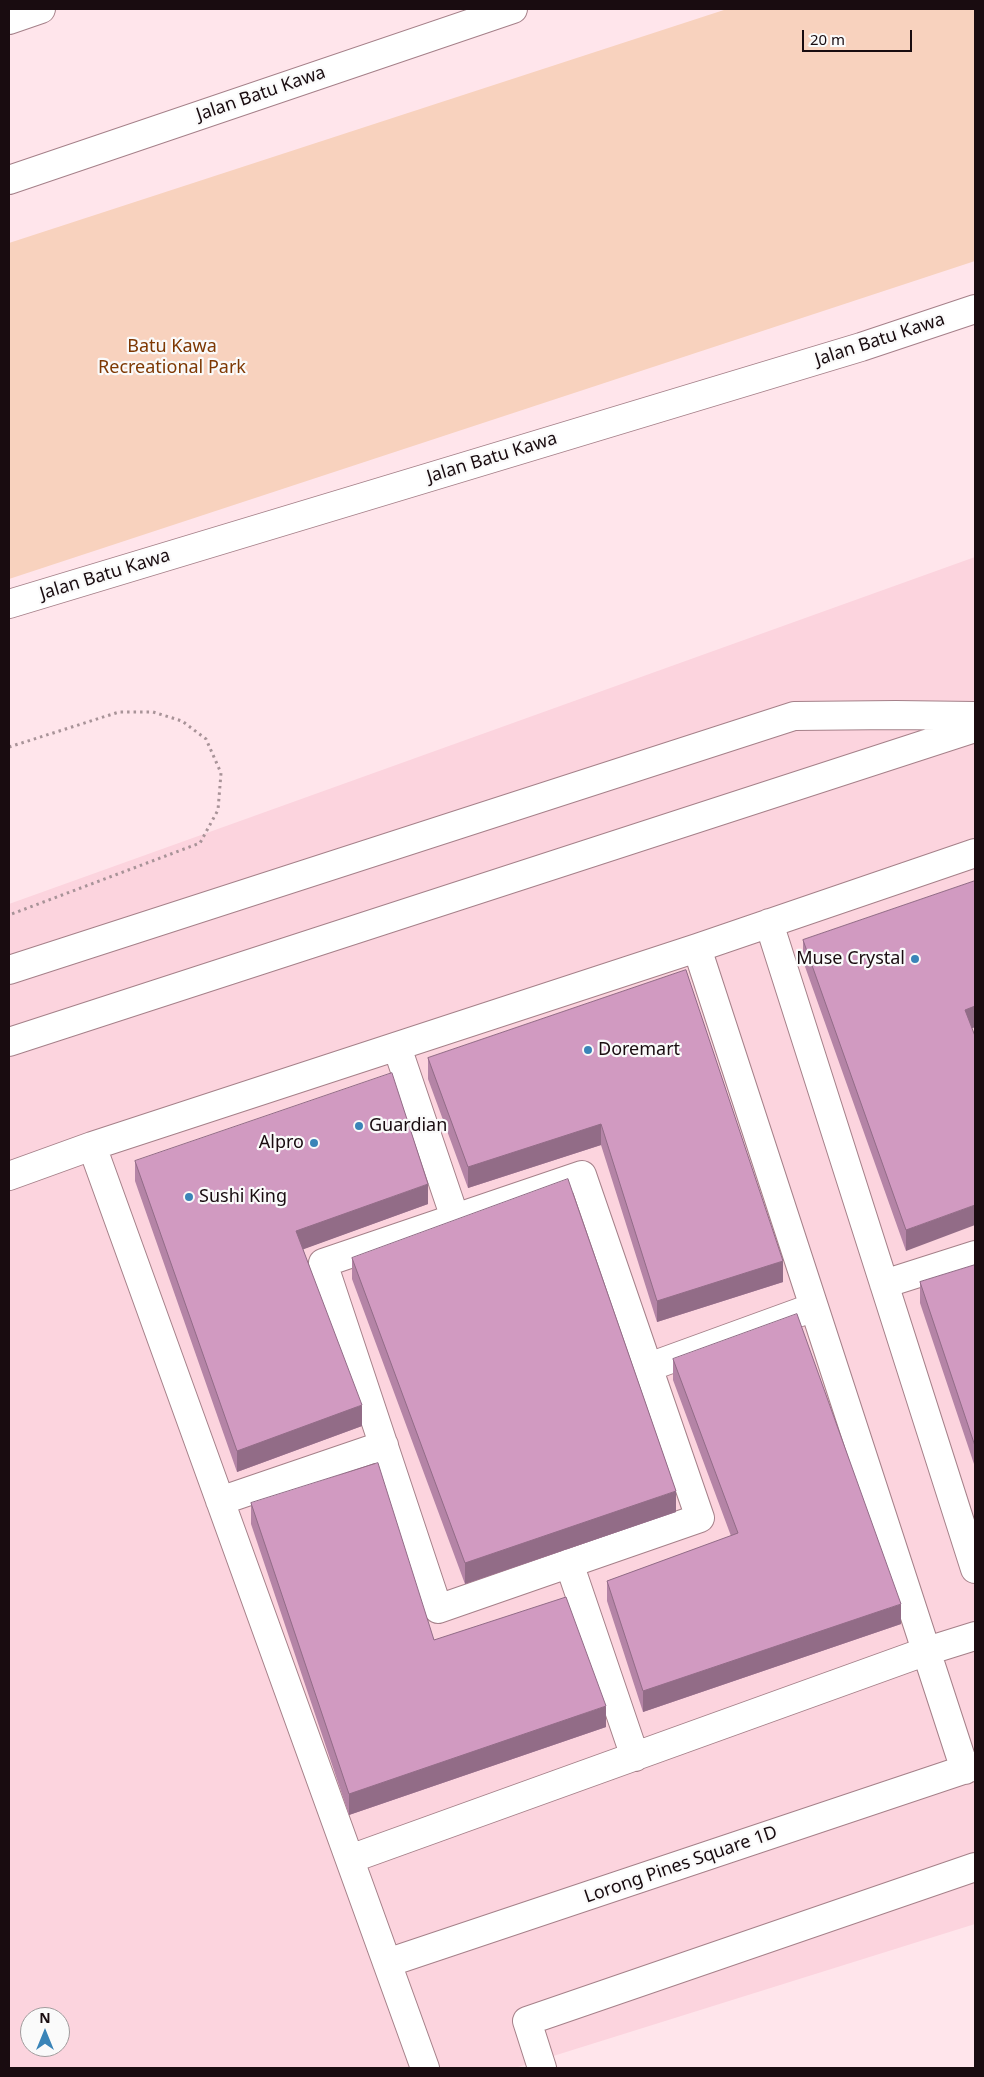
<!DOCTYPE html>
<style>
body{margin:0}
#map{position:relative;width:984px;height:2077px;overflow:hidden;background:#ffe5eb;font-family:"Noto Sans",sans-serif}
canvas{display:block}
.frame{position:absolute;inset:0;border:10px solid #190c10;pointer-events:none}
.north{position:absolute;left:20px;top:2007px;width:50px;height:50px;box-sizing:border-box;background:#fafafa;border:1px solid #a09b9c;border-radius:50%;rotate:0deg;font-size:14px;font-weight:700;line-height:20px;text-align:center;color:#190c10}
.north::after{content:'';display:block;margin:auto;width:18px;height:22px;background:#3a84b8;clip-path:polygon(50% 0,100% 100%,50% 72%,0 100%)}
.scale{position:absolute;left:802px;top:30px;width:110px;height:22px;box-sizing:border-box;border:2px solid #190c10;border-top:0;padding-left:6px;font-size:15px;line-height:18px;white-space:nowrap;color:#190c10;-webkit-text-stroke:4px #fafafa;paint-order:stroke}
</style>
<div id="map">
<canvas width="984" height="2077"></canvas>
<div class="frame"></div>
<div class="north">N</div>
<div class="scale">20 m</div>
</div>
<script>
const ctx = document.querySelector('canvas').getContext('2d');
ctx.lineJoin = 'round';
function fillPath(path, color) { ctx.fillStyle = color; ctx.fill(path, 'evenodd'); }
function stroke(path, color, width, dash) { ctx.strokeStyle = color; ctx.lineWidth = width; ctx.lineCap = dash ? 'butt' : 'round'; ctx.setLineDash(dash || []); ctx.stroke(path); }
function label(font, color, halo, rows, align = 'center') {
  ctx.font = font + ' "Noto Sans",sans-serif'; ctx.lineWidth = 4.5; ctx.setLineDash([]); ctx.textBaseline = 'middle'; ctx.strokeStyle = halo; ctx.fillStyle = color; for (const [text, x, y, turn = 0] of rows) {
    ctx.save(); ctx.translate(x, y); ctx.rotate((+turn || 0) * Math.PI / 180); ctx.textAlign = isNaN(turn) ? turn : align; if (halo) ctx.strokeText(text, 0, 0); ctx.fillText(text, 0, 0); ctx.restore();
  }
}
fillPath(new Path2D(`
 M975,557V1924L515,2068H9V904ZM30,2017H60V2047H30Z`), '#fcd4de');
fillPath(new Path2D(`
 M727,9H975V261L9,579V243Z`), '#f8d2be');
const minor = new Path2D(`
 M9,20L41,9
 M769,923L975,1569
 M697,948L965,1770
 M9,970L794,716L896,715L975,716
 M9,1042L975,728
 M397,1047L455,1218
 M92,1146L425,2068
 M582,1175L700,1518L438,1609L323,1263Z
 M9,1176L92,1146L697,948L975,853
 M884,1284L975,1255
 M649,1367L814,1307
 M220,1501L384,1445
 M569,1563L635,1757
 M350,1859L927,1651L975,1636
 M387,1963L975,1766
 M542,2068L527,2021L975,1867`);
const highway = new Path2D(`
 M9,180L513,9
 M9,604L861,347L975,309`);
stroke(minor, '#a58089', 30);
stroke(highway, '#a58089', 30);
stroke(new Path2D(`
 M9,747L119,712H153L182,721L206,739L221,773L218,810L200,843L9,915`), '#a89398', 3, [2.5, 4]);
stroke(minor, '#fff', 28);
stroke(highway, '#fff', 28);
fillPath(new Path2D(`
 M975,881V1027L972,1028L906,1251L803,961V940Z
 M686,970L783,1282L657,1322L601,1145L468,1188L428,1079V1058Z
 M135,1161L428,1204L303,1249L362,1426L237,1472L135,1181Z
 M352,1258L676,1512L465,1584L352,1279Z
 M975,1265V1467L920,1303V1282Z
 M673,1359L901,1624L643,1712L607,1601V1581L731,1536L673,1380Z
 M251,1503L434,1640L606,1727L349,1815L251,1524Z`), '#b484a6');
fillPath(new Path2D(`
 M975,1006V1027L965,1031V1010Z
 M601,1124V1145L468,1188V1167Z
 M428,1184V1204L296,1252V1231Z
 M975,1205V1225L906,1251V1230Z
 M783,1261V1282L657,1322V1301Z
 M362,1405V1426L237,1472V1451Z
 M676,1491V1512L465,1584V1563Z
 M901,1604V1624L643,1712V1691Z
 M606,1706V1727L349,1815V1794Z`), '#926c87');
const building = new Path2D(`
 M975,881V1006L965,1010L975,1036V1205L906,1230L803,940Z
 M686,970L783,1261L657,1301L601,1124L468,1167L428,1058Z
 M392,1073L428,1184L296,1231L362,1405L237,1451L135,1161Z
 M568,1179L676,1491L465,1563L352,1258Z
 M975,1265V1446L920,1282Z
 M797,1314L901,1604L643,1691L607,1581L738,1533L673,1359Z
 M378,1463L434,1640L566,1597L606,1706L349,1794L251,1503Z`);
fillPath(building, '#d19ac1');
stroke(building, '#926c87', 1);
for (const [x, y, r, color] of [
 [915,959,5,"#3a84b8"],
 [588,1050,5,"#3a84b8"],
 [359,1126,5,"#3a84b8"],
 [314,1143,5,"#3a84b8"],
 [189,1197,5,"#3a84b8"]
]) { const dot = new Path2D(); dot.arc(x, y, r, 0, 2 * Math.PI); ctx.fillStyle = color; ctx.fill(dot); stroke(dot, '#fafafa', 2); }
label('18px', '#190c10', '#fafafa', [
 ["Jalan Batu Kawa",261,94,-19],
 ["Jalan Batu Kawa",880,340,-18],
 ["Jalan Batu Kawa",492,458,-17],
 ["Jalan Batu Kawa",105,575,-17],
 ["Lorong Pines Square 1D",681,1865,-19]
]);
label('18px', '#7e3803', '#fafafa', [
 ["Batu Kawa",172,347],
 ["Recreational Park",172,368]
]);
label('18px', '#190c10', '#fafafa', [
 ["Muse Crystal",905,959,"right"],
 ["Doremart",598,1050],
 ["Guardian",369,1126],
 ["Alpro",304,1143,"right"],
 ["Sushi King",199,1197]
], 'left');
</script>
